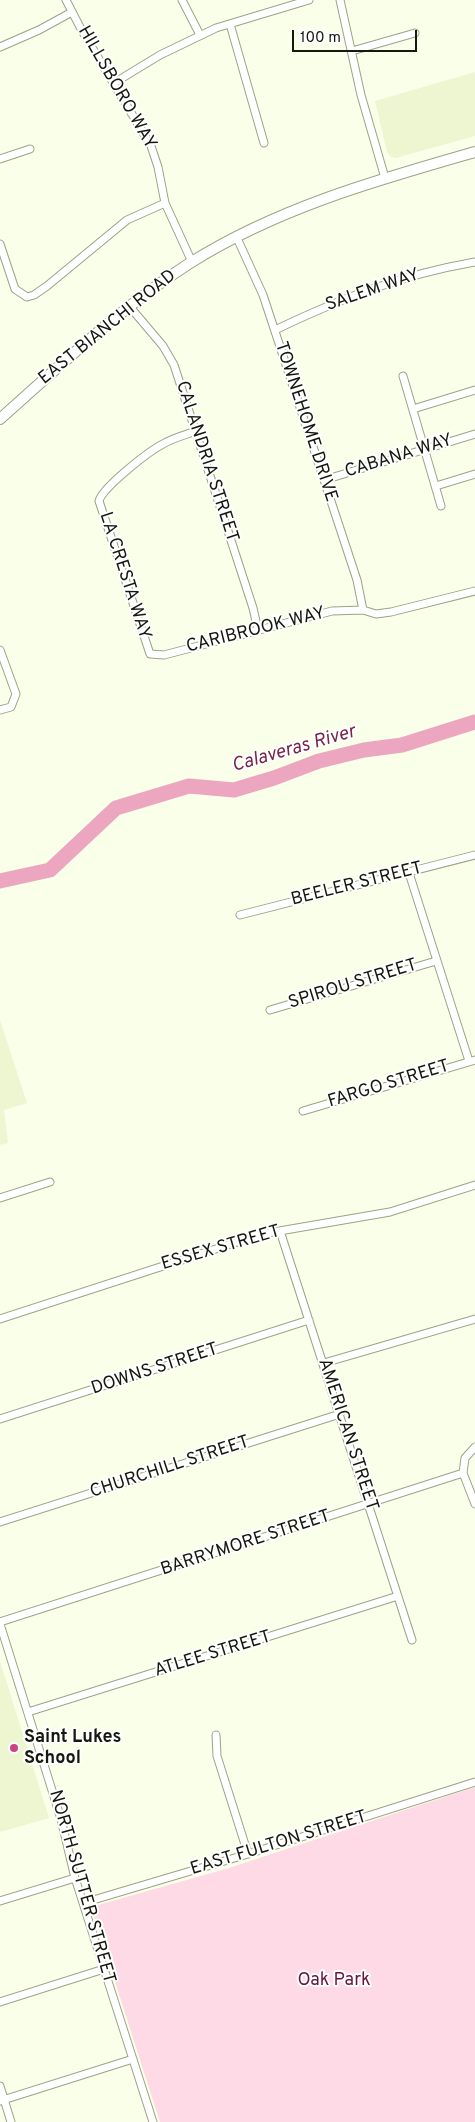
<!DOCTYPE html>
<style>
body{margin:0}
#map{position:relative;width:475px;height:2122px;overflow:hidden;background:#f9ffe8;font-family:Overpass,sans-serif}
canvas{display:block}
.scale{position:absolute;left:292px;top:30px;width:125px;height:22px;box-sizing:border-box;border:2px solid #16180e;border-top:0;padding-left:6px;font-size:15px;line-height:18px;white-space:nowrap;color:#16180e;-webkit-text-stroke:4px #fff;paint-order:stroke}
</style>
<div id="map">
<canvas width="475" height="2122"></canvas>
<div class="scale">100 m</div>
</div>
<script>
const ctx = document.querySelector('canvas').getContext('2d');
ctx.lineJoin = 'round';
function fillPath(path, color) { ctx.fillStyle = color; ctx.fill(path, 'evenodd'); }
function stroke(path, color, width, dash) { ctx.strokeStyle = color; ctx.lineWidth = width; ctx.lineCap = dash ? 'butt' : 'round'; ctx.setLineDash(dash || []); ctx.stroke(path); }
function label(font, color, halo, rows, align = 'center') {
  ctx.font = font + ' Overpass,sans-serif'; ctx.lineWidth = 4; ctx.setLineDash([]); ctx.textBaseline = 'middle'; ctx.strokeStyle = halo; ctx.fillStyle = color; for (const [text, x, y, turn = 0] of rows) {
    ctx.save(); ctx.translate(x, y); ctx.rotate((+turn || 0) * Math.PI / 180); ctx.textAlign = isNaN(turn) ? turn : align; if (halo) ctx.strokeText(text, 0, 0); ctx.fillText(text, 0, 0); ctx.restore();
  }
}
fillPath(new Path2D(`
 M475,72V136L396,158L391,157L387,152L375,101Z
 M0,1020L27,1103L4,1110L8,1143L0,1145Z
 M0,1661L49,1818L0,1832Z`), '#edf6d1');
fillPath(new Path2D(`
 M475,1787V2122H160L91,1907L229,1868Z`), '#fedae6');
stroke(new Path2D(`
 M0,881L50,870L116,808L189,786L234,790L274,778L319,761L364,750L402,745L475,722`), '#eda6c0', 15);
const street = new Path2D(`
 M66,0L81,29L151,146L158,167L165,203L192,262
 M182,0L200,35
 M340,0L361,95L385,178
 M230,24L264,143
 M0,47L39,30L72,12
 M352,51L415,33
 M114,83L160,55L216,28L309,0
 M0,159L30,149
 M237,238L263,295L357,580L363,610
 M0,244L15,289L27,297L34,295L47,286L127,220L165,203
 M130,307L163,346L174,365L253,608L258,630
 M275,330C342,298 401,275 475,262
 M403,376L441,506
 M413,409L475,390
 M196,431C185,435 173,438 163,444C149,451 102,488 99,501L150,654L164,655L332,611L363,610L376,614L391,612L475,591
 M324,480L475,434
 M436,486L475,474
 M0,650L16,694L11,707L0,710
 M409,873L469,1061
 M240,915L475,855
 M270,1010L436,961
 M303,1111L475,1060
 M0,1198L50,1182
 M280,1231L412,1640
 M0,1319L262,1234L390,1212L475,1185
 M324,1363L475,1319
 M0,1419L309,1320
 M463,1473L475,1504
 M463,1473L465,1458L475,1447
 M0,1522L340,1414
 M0,1622L463,1473
 M0,1624L61,1819L75,1878L153,2122
 M28,1712L398,1596
 M216,1735L217,1756L248,1854
 M0,1901L75,1878
 M83,1903L248,1854L475,1782
 M0,2002L104,1969
 M0,2086L11,2122
 M0,2101L133,2059`);
const secondary = new Path2D(`
 M0,419C61,365 121,307 190,263C277,208 377,180 475,152`);
stroke(street, '#9ca388', 9);
stroke(secondary, '#9ca388', 12);
stroke(street, '#fff', 7);
stroke(secondary, '#fff', 10);
for (const [x, y, r, color] of [
 [14,1748,5,"#ca4382"]
]) { const dot = new Path2D(); dot.arc(x, y, r, 0, 2 * Math.PI); ctx.fillStyle = color; ctx.fill(dot); stroke(dot, '#fff', 2); }
label('18px', '#16180e', '#fff', [
 ["HILLSBORO WAY",116,88,60],
 ["SALEM WAY",373,291,-19],
 ["EAST BIANCHI ROAD",108,328,-39],
 ["TOWNEHOME DRIVE",305,422,72],
 ["CABANA WAY",399,457,-17],
 ["CALANDRIA STREET",206,462,72],
 ["LA CRESTA WAY",124,576,72],
 ["CARIBROOK WAY",256,631,-14],
 ["BEELER STREET",357,885,-14],
 ["SPIROU STREET",353,985,-17],
 ["FARGO STREET",389,1085,-17],
 ["ESSEX STREET",221,1249,-16],
 ["DOWNS STREET",155,1370,-18],
 ["AMERICAN STREET",347,1435,72],
 ["CHURCHILL STREET",170,1468,-18],
 ["BARRYMORE STREET",246,1544,-18],
 ["ATLEE STREET",213,1655,-17],
 ["EAST FULTON STREET",279,1844,-17],
 ["NORTH SUTTER STREET",81,1887,74]
]);
label('bold 18px', '#16180e', '#fff', [
 ["Saint Lukes",24,1738],
 ["School",24,1759]
], 'left');
label('18px', '#65143c', '#fff', [
 ["Oak Park",334,1981]
]);
label('italic 19px', '#77264b', '#fff', [
 ["Calaveras River",294,750,-16]
]);
</script>
